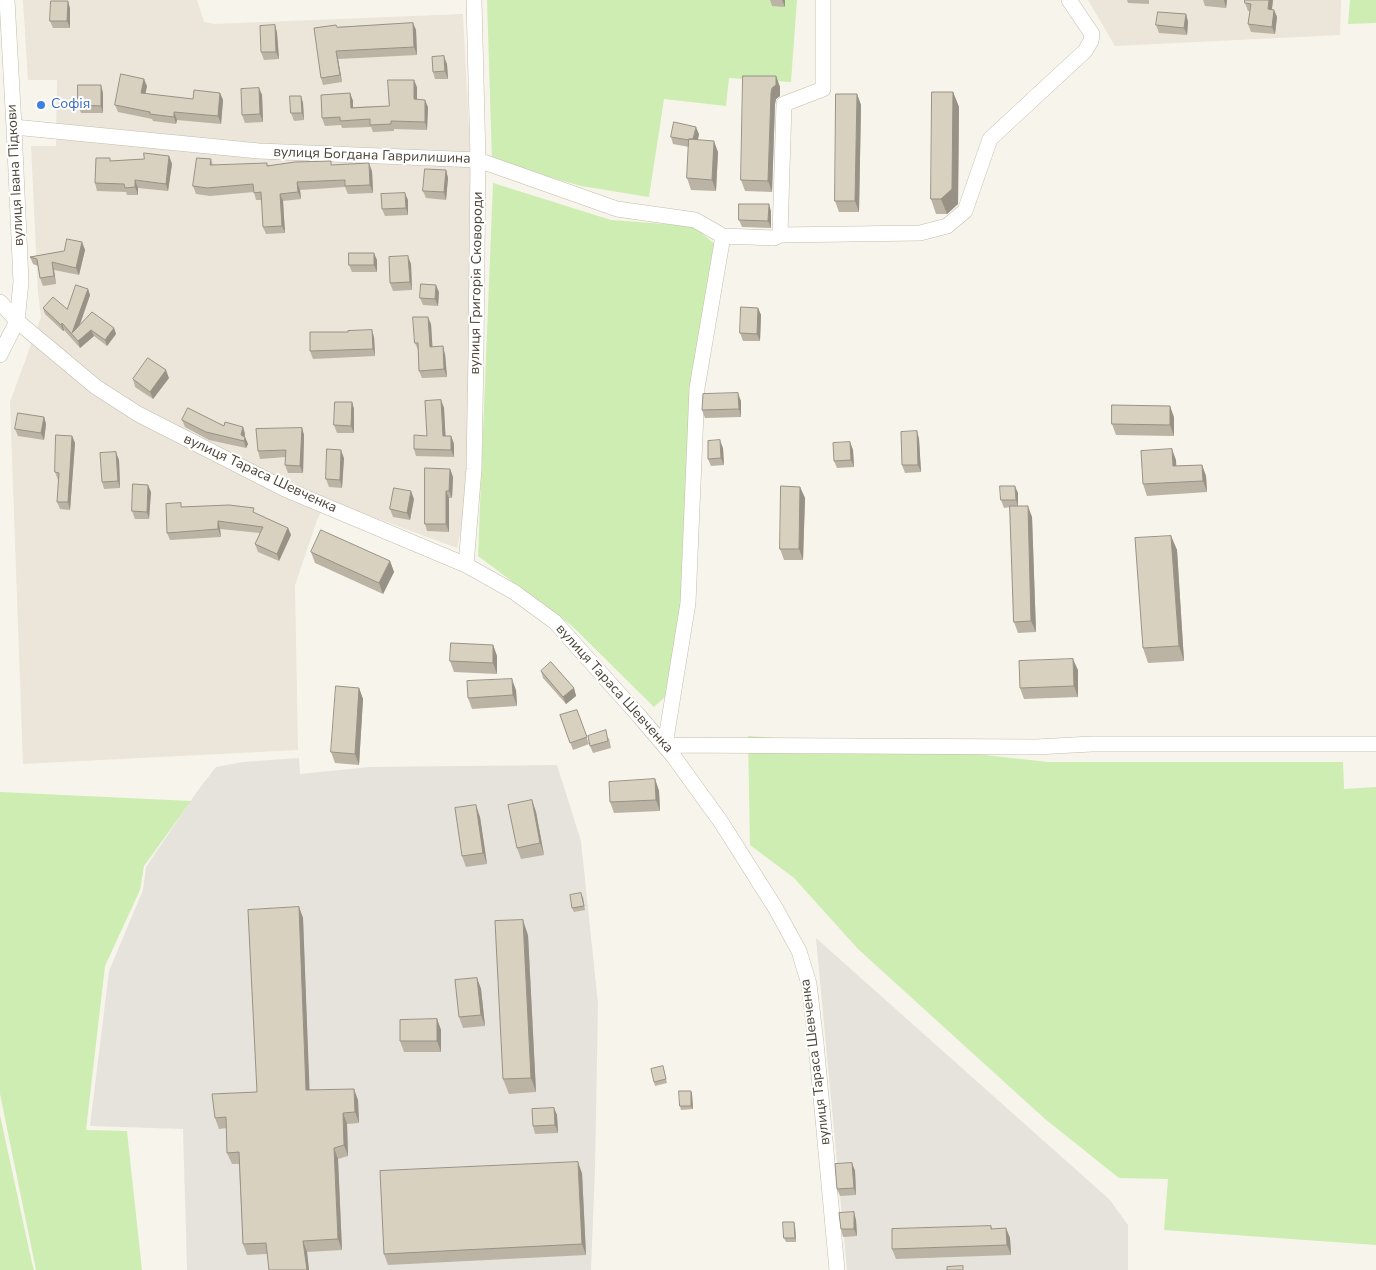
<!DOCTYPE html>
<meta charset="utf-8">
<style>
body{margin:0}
canvas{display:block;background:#f7f4eb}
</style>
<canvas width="1376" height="1270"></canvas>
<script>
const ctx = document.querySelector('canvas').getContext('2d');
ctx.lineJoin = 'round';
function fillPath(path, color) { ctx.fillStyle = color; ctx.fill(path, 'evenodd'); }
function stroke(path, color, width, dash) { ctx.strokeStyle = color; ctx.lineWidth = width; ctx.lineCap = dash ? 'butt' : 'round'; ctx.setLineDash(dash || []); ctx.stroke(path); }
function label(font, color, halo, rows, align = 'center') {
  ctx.font = font + ' "Nunito Sans",sans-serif'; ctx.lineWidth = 4; ctx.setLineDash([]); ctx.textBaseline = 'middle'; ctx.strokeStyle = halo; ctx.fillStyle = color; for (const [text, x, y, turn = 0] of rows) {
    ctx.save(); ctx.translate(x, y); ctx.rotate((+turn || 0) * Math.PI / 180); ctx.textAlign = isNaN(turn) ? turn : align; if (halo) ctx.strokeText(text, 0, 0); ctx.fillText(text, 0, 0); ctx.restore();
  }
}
fillPath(new Path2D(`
 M23,0H197L204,22L214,24L463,14L471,168L467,502L457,548L327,500L317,520L295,585L298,750L23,764L10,402L41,317L38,293L31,146H56L57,80H28Z
 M1088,0H1341L1340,35L1115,46Z`), '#ebe6d9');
fillPath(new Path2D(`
 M299,758L300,774L369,767L557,765L581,841L598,1004L595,1169L591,1270H187L183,1129L90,1126L109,971L143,890L146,867L196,793L216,767L243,762Z
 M816,938L1110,1200L1128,1225V1270H847Z`), '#e6e3dc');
fillPath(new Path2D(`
 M487,0H797L791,82L729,78L726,106L664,99L649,197L581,186L492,161Z
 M1350,0H1376V23L1348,24Z
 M493,183L611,220L693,226L716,245L708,313L696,544L666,696L654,707L572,626L478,556Z
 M748,736L913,747L1048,762H1343L1344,789L1376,787V1245L1164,1230L1168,1179L1119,1178L1045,1119L858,949L794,878L750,845Z
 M0,792L191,801L144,866L140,890L105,966L86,1130L127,1131L142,1270H36L0,1094Z
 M0,1115L32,1263L34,1270H0Z`), '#ceedb2');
const street = new Path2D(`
 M14,127L259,151L478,160L617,209L695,220L723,236L697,388L688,603L665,745L1036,747L1092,744H1376
 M780,235L784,104L823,89V0
 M723,236L774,238L780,235L920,233L947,226L965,211L990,139L1085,51L1091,41L1092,34L1069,0
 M0,302L17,321L96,387L138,414L285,489L466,565L514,592L555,622L640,717L674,757L721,822L776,909L799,951L809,984L816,1043L837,1270
 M0,355L17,321L21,282L14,127L7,0
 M466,565L474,469L476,353L478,160L474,0`);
stroke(street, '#c3bdad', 16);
stroke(street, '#fff', 15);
fillPath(new Path2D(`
 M770,0H785V7L772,6Z
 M1127,0H1149V4L1128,3Z
 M1203,0H1227L1226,8L1205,6Z
 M1245,0H1273L1272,9L1274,10L1277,17L1275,34L1251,32L1248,24L1250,11H1248L1245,3Z
 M68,1L70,9V28H53L50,21Z
 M1186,14L1188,22L1187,35L1159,33L1156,25Z
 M413,23L416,30L417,55L338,59L342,82L323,85L321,78L337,27Z
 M275,25L277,33L279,59L264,60L261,52Z
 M447,64L448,79H435L433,72Z
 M776,76L780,87V96L776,99L775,104L772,192L745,191L741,180Z
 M147,86L145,94L193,99L220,93L223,100L221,124L177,120L176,124L153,121L152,119L118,112L115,105Z
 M417,87V100L428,107L427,130L394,129V131L373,132L371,127L342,128L341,125L325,126L322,118L350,93L353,101V107L389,106Z
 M259,88L262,95L263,122L245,123L242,115Z
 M953,92L959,107L958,204L947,214H936L931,199Z
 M103,93V113H81L78,105Z
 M857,94L861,105L859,212H839L835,201Z
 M301,96L303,103L304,120L294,121L291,113Z
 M699,134L698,140L718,152L716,191L691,190L687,178L689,147L673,144L671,137Z
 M169,156L172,164L168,191L138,188V195H127L126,192L97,191L95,183L111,161L144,159Z
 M211,159L213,165H332L372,171L373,193L348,194L345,187L300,190L301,199L283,201L285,233L266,234L263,227L262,200H256L254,192L210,196L196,194L193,186Z
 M446,170L448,178L446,200L426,198L423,191Z
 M408,200V215L385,216L382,209Z
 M771,211V228L742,227L739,220Z
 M82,242L85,250L79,275L54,270L56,284L43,286L40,278L38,266L33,264L30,257L64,251Z
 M377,260V272H352L349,265Z
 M411,264L412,290L393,291L390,283Z
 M88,289L90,295L80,325L114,328L116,334L107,346L94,336L80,348L64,330L63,331L45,314L43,308L67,309Z
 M439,292L438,306L423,305L420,298Z
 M758,308L761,315L760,341H743L740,333Z
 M431,324L432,347L445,354L447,377L422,378L419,371L418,350L415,343Z
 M374,337L375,356L313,359L310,351Z
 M169,378L153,399L135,387L133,379Z
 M441,400L444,408L445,436H451L454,444V457L416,456L414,449L427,436Z
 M741,401V417L705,418L702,410Z
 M352,402L354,409V433H337L334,425Z
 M44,417L46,424L44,440L18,436L15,429Z
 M1174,417V436L1116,435L1112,424Z
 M182,420L224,426L243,427L245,434V437L248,444L246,448L209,440L185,427Z
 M302,428L304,435L303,473H288L285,465L286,457L260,459L258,451Z
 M917,431L919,439L921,472L905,473L902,465Z
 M72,436L75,443L70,510L60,509L57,502L59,480H58L55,472Z
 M850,442L853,450L854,467L837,468L834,461Z
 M723,448L724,465L711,466L708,459Z
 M344,458L342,488L329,487L326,479Z
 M119,460L120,488L104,489L102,482Z
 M1176,460V466L1202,465L1206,476L1207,492L1147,496L1143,484Z
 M450,469L453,477L452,498H449V532L427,531L425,524Z
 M800,487L805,498L803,560H784L780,549Z
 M151,492L149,519H135L132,511Z
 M1018,493V506L1032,517L1036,632L1018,633L1014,622L1010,507L1004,508L1001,500Z
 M414,499L410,520L393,517L390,509Z
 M182,507L255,513L288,528L291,535L279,561L258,552L255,544L260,533L220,529L221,537L170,540L167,533Z
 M1171,536L1177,550L1184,661L1148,663L1143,648Z
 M311,552L390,561L394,572L383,594L315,563Z
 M493,645L497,656V674L454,672L450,661Z
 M1078,670V697L1024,699L1020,688Z
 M541,671L574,688L576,696L566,704L543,678Z
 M359,688L363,699L359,765L335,763L331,752Z
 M516,690L517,706L472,709L468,698Z
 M577,710L589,744L573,750L560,715Z
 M609,738L611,748L593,753L590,746Z
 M655,779L659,791L660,811L614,813L610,802Z
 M532,800L536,812L544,855L521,859L517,848Z
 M480,817L487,864L466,867L462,856Z
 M583,896L585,910L574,912L572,908Z
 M299,907L303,918L309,1089L358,1100L359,1123L347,1124L348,1156L338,1159L342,1250L307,1252L309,1270H269L267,1254L247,1255L243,1244L239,1164H232L227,1153V1128L219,1129L215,1118L257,1092Z
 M528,935L536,1092L509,1094L503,1079Z
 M477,978L481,989L485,1026L463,1028L459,1017Z
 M437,1019L441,1030V1052H404L400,1041Z
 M664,1070L667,1083L655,1086L654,1082Z
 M691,1091L692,1094L693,1109L681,1110L680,1106Z
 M554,1108L557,1115L558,1133L535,1134L533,1126Z
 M852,1163L855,1171L856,1195L840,1196L837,1189Z
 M582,1173L586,1255L388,1265L384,1254Z
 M856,1220L857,1236L843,1237L841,1229Z
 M795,1226L796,1242H786L784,1238Z
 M991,1226L992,1229L1006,1228L1010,1238L1011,1255L896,1259L892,1249Z`), '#bbb4a5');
fillPath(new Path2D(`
 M782,0H785V7Z
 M1224,0H1227L1226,8Z
 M1269,0H1273L1271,16L1268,9Z
 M68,1L70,9V28L67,21Z
 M1274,10L1277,17L1275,34L1272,27Z
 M1186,14L1188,22L1187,35L1184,28Z
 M413,23L416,30L417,55L414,47Z
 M275,25L277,33L279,59L276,52Z
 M336,51L338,59L342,82L340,75Z
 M444,56L447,64L448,79L445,71Z
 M776,76L780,87V96L776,99L775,104L772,192L768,181L771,93Z
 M144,79L147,86L144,101L141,93Z
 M414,80L417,87V107L414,99Z
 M101,85L103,93V113L101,106Z
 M259,88L262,95L263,122L260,114Z
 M953,92L959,107L958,204L947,214L941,199Z
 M220,93L223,100L221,124L218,116Z
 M350,93L353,101V115L351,108Z
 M857,94L861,105L859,212L855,201Z
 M301,96L303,103L304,120L302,113Z
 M425,100L428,107L427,130L425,122Z
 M174,112L177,120L176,124L174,117Z
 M696,127L699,134L696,148L693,141Z
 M714,141L718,152L716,191L712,180Z
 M169,156L172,164L168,191L166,184Z
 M369,163L372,171L373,193L370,185Z
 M446,170L448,178L446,200L444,192Z
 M135,180L138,188V195L135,187Z
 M297,182L300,190L301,199L298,192Z
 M405,193L408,200V215L406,208Z
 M280,194L283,201L285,233L282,226Z
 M769,204L771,211V228L768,221Z
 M82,242L85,250L79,275L76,268Z
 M374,253L377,260V272L374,265Z
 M408,256L411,264L412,290L410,282Z
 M52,262L54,270L56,284L54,276Z
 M436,285L439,292L438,306L435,299Z
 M88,289L90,295L75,338L72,333Z
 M758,308L761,315L760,341L757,334Z
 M428,317L431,324L433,354L430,347Z
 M62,323L64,330L63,331L61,325Z
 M114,328L116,334L107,346L105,340Z
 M91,330L94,336L80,348L78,341Z
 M372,330L374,337L375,356L373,349Z
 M443,346L445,354L447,377L444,369Z
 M166,370L169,378L153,399L150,392Z
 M738,393L741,401V417L739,409Z
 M441,400L444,408L446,443L443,436Z
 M352,402L354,409V433L351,426Z
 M1170,406L1174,417V436L1170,425Z
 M44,417L46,424L44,440L41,433Z
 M243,427L245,434L243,442L241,435Z
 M302,428L304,435L303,473L300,466Z
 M917,431L919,439L921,472L918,465Z
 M72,436L75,443L70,510L68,502Z
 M451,436L454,444V457L451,450Z
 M245,437L248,444L246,448L244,441Z
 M720,440L723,448L724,465L721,458Z
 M850,442L853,450L854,467L851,460Z
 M1172,449L1176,460L1177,478L1173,466Z
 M341,450L344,458L342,488L340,480Z
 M116,452L119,460L120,488L118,481Z
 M1202,465L1206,476L1207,492L1203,481Z
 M450,469L453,477L452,498L449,491Z
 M148,485L151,492L149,519L147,512Z
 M1015,486L1018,493V507L1016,500Z
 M800,487L805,498L803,560L799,549Z
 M411,491L414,499L410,520L407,513Z
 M446,491L449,498V532L446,524Z
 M1028,506L1032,517L1036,632L1031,621Z
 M218,521L220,529L221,537L218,529Z
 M288,528L291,535L279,561L277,554Z
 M1171,536L1177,550L1184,661L1179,646Z
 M390,561L394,572L383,594L379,583Z
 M493,645L497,656V674L493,663Z
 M1073,659L1078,670V697L1074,686Z
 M512,679L516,690L517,706L513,695Z
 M359,688L363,699L359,765L355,754Z
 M574,688L576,696L566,704L563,697Z
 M655,779L659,791L660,811L656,800Z
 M532,800L536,812L544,855L540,843Z
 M476,805L480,817L487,864L483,853Z
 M299,907L303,918L310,1101L306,1090Z
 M523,920L528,935L536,1092L531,1078Z
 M477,978L481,989L485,1026L481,1015Z
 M437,1019L441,1030V1052L437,1041Z
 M354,1089L358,1100L359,1123L355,1112Z
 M691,1091L692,1094L693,1109L691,1106Z
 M554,1108L557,1115L558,1133L555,1125Z
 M343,1113L347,1124L348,1156L344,1145Z
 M334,1148L338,1159L342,1250L338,1239Z
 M578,1162L582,1173L586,1255L582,1244Z
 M852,1163L855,1171L856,1195L854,1188Z
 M854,1212L856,1220L857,1236L854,1229Z
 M794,1222L795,1226L796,1242L795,1238Z
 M1006,1228L1010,1238L1011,1255L1007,1245Z
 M303,1241L307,1252L309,1270H307Z`), '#989286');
const building = new Path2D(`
 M1245,0H1269L1268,9L1274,10L1272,27L1248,24L1251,4L1245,3Z
 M51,1H68L67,21H50Z
 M1158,12L1186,14L1184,28L1156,25Z
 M413,23L414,47L336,51L340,75L321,78L314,28L336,25L337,27Z
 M275,25L276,52H261L260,26Z
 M444,56L445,71L433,72L432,57Z
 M121,74L144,79L141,93L193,99L194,90L220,93L218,116L174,112V117L150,114V112L115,105Z
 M743,76H776V85L772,88L771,93L768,181L741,180Z
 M388,80H414V99L425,100V122L391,121V124L370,125V119L340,121V117L322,118L321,95L350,93L351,108L389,106Z
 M78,85H101V106L78,105Z
 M259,88L260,114L242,115L241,89Z
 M932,92H953L952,189L941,199H931Z
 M836,94H857L855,201H835Z
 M290,96H301L302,113H291Z
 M674,122L696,127L693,139H689V140L671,137Z
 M689,139L714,141L712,180L687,178Z
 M144,153L169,156L166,184L135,180V187L125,188L124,184L95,183L96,158H110V161L144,159Z
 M197,158L211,159L210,165L267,163V166L295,162L331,161V165L369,163L370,185L345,186V180L297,182L298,192L280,194L282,226L263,227L261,192L254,193L253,184L207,188L193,186Z
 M425,169L446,170L444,192L423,191Z
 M405,193L406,208L382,209L381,194Z
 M739,204H769L768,221L739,220Z
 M67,239L82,242L76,268L52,262L54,276L40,278L37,259L30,257L64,251Z
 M349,253H374V265H349Z
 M408,256L410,282L390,283L389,257Z
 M421,284L436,285L435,299L420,298Z
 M76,285L88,289L72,333L92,312L114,328L105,340L91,330L78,341L62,323L61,325L43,308L53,297L67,309Z
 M741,307L758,308L757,334L740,333Z
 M413,317H428L430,347L443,346L444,369L419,371L418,343H415Z
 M372,330L373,349L310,351V332H348V331Z
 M148,358L166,370L150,392L133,379Z
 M738,393L739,409L702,410L703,394Z
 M441,400L443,436H451V450L414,449V435L427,436L425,401Z
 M335,402H352L351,426L334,425Z
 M1112,405L1170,406V425L1112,424Z
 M188,408L224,426L225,422L243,427L241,435L245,437L244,441L206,432L182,420Z
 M18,413L44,417L41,433L15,429Z
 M302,428L300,466L285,465L286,450L258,451L256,429Z
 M917,431L918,465H902L901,432Z
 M56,435L72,436L68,502H57L59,473L55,472Z
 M720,440L721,458L708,459V441Z
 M850,442L851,460L834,461L833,443Z
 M327,449L341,450L340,480L326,479Z
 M1172,449L1173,466L1202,465L1203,481L1143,484L1141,451Z
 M116,452L118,481L102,482L100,453Z
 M425,468L450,469L449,491H446V524H425Z
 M133,484L148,485L147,512L132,511Z
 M781,486L800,487L799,549H780Z
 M1000,486H1015L1016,500H1001Z
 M394,488L411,491L407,513L390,509Z
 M181,503V507L229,505L254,508L253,512L288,528L277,554L255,544L263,527L218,521V529L167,533L166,504Z
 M1010,506H1028L1031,621L1014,622Z
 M321,530L390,561L379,583L311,552Z
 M1171,536L1179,646L1143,648L1135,538Z
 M451,643L493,645V663L450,661Z
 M1073,659L1074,686L1020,688L1019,661Z
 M551,662L574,688L563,697L541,671Z
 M512,679L513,695L468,698L467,681Z
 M336,686L359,688L355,754L331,752Z
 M577,710L587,737L570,743L560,715Z
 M606,730L608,741L590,746L588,736Z
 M655,779L656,800L610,802L609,782Z
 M532,800L540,843L517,848L508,805Z
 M476,805L483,853L462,856L455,808Z
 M581,893L584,906L572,908L570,895Z
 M299,907L306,1090L354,1089L355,1112L343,1113L344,1145L334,1148L338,1239L303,1241L307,1270H269L266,1243L243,1244L239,1152L227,1153L226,1117L215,1118L212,1094L257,1092L248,910Z
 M523,920L531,1078L503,1079L495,921Z
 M477,978L481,1015L459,1017L455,980Z
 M437,1019V1041H400V1020Z
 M663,1066L666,1079L654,1082L651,1069Z
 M679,1091H691V1106H680Z
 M554,1108L555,1125L533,1126L532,1109Z
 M578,1162L582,1244L384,1254L380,1171Z
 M852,1163L854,1188L837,1189L835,1164Z
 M854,1212V1229H841L839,1213Z
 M783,1222H794L795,1238H784Z
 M991,1226V1229L1006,1228L1007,1245L892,1249V1229Z
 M963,1266V1270H947V1267Z`);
fillPath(building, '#d9d1c0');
stroke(building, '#989286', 1);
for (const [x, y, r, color] of [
 [41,105,5,"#3f7fe0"]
]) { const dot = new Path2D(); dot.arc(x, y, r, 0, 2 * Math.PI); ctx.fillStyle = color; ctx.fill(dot); stroke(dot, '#fff', 2); }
label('14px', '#366cbe', '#fff', [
 ["Софія",51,105]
], 'left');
label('14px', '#4c4538', '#fff', [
 ["вулиця Богдана Гаврилишина",372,156,2],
 ["вулиця Івана Підкови",16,175,-93],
 ["вулиця Григорія Сковороди",477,283,-89],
 ["вулиця Тараса Шевченка",260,474,25],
 ["вулиця Тараса Шевченка",614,689,48],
 ["вулиця Тараса Шевченка",816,1062,-97]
]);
</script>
